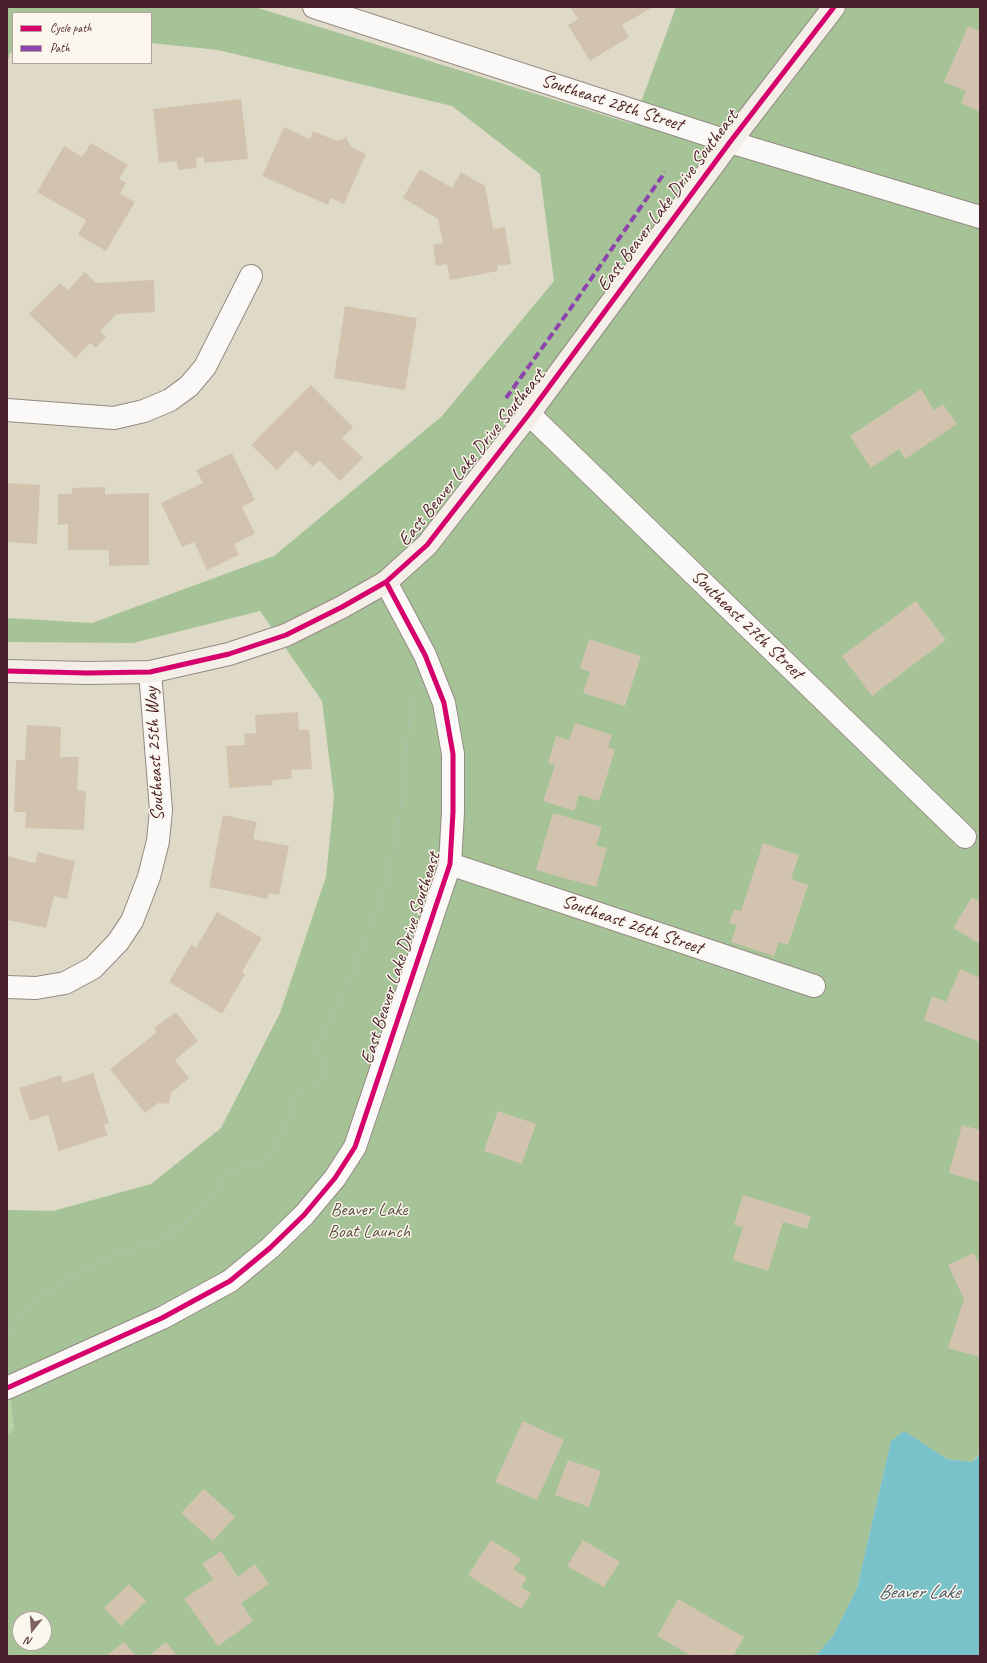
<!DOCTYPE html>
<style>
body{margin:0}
#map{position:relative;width:987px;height:1663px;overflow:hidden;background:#dfdac7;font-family:Caveat,sans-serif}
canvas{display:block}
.frame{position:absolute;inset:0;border:8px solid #4a1f2b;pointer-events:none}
.legend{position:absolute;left:12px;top:12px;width:140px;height:52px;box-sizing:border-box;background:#fbf7ec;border:1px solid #b4a19f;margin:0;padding:5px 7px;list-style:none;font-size:12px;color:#4a1f2b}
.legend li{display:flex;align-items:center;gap:8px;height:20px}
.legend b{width:20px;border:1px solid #b4a19f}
.north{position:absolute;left:12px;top:1611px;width:40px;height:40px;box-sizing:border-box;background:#fbf7ec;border:1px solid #b4a19f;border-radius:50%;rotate:197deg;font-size:11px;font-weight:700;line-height:16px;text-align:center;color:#4a1f2b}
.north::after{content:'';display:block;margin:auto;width:14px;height:18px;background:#7e6062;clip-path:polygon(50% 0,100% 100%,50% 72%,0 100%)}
</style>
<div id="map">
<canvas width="987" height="1663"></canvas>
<div class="frame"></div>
<ul class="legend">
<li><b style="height:5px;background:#d6006c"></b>Cycle path</li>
<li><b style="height:5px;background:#8e44ad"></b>Path</li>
</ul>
<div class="north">N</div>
</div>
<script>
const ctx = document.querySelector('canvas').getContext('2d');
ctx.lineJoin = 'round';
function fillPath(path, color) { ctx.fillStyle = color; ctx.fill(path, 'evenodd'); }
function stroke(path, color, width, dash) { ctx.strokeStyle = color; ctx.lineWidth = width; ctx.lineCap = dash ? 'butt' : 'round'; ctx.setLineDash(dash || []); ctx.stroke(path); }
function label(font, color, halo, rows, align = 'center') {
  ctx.font = font + ' Caveat,sans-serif'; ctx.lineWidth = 3; ctx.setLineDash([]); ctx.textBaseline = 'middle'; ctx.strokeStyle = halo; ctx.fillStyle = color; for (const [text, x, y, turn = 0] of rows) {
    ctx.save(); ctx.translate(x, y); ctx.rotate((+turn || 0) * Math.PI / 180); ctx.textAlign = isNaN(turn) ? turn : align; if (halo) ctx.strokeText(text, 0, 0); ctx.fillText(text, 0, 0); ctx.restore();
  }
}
fillPath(new Path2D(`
 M7,1370L14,1429L7,1435Z`), '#b5d3a0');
fillPath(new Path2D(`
 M7,7H255L633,124L676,7H980V1453L972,1462L947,1459L904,1431L891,1441L857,1588L833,1637L815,1656H7V1435L14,1429L7,1370V1210L53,1211L151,1184L221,1128L280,1013L326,877L334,797L322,701L260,611L133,643L7,642V618L92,623L274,556L442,416L554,281L540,174L452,106L218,50L151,43V13H13V52L10,53L7,64ZM20,1619H44V1643H20Z`), '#a5c397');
fillPath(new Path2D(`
 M904,1431L947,1459L972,1462L980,1454V1656H815L833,1636L857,1588L891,1441Z`), '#7ac2ca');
fillPath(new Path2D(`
 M570,7H653L622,25L629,37L590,61L568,25L578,19Z
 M968,26L980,31V112L961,103L966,91L944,82Z
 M241,99L248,159L204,163V157L196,158L197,168L178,170L177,161L159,163L153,109Z
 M284,127L310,139L313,131L337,141L346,137L351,147L366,154L344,204L331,198L328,205L262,176Z
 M91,143L128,165L119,179L126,183L120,194L135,202L106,251L78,235L86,220L37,192L64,146L82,157Z
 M420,169L452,188L461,172L485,186L493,229L505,227L511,264L497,266L498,271L450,280L447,264L436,266L433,245L443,243L438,219L403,198Z
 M85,272L96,283L154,280L155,312L117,314L100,331L106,337L96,348L90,343L75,358L29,314L60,283L68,290Z
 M345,306L417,318L405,390L334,378Z
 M311,385L353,427L342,438L363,458L340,481L319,460L313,467L296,450L277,470L251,445Z
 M921,389L934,410L943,404L957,424L905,459L899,449L871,468L850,436Z
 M232,453L255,500L242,507L255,534L234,544L239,555L207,570L194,542L182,547L161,503L203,483L196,470Z
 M7,483L40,485L37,544L7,542Z
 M105,487V494L149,493V565L109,566V550H68V524L58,525V494H72V488Z
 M916,601L946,640L872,696L842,656Z
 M589,639L641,656L625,706L583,693L590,672L580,668Z
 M298,712L299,730H309L312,769L291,770L292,779L272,780L273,785L229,788L226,746L245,745L244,734L256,733L255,715Z
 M575,723L612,735L608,747L615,750L599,801L579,795L574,811L543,801L555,765L548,763L556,736L569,740Z
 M27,725L61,727L60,757H79L77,790L86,791L84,830L25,828L26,812H14L16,760H25Z
 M553,813L602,827L596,846L607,848L596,887L536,870Z
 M223,815L257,822L253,839L289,846L279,895L269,893L268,899L209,887Z
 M763,843L799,855L791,879L808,885L788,945L779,942L774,956L731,942L737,925L729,923L734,909L741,911Z
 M38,852L75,861L67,899L54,896L46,928L7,920V856L35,863Z
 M972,897L980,902V944L953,928Z
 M217,912L262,938L242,972L245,974L222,1014L169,982L191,945L196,948Z
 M960,969L980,978V1042L924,1020L932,996L946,1002Z
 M176,1012L198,1041L175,1060L189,1078L171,1093L169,1104L158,1103L145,1113L110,1069L157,1032L154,1028Z
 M93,1073L109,1123L104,1125L108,1135L59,1151L48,1115L30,1121L19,1088L61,1075L63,1083Z
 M498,1111L536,1124L522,1164L484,1151Z
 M962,1125L980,1130V1182L949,1173Z
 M743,1195L811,1216L807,1229L783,1222L768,1271L733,1260L743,1227L734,1225Z
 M974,1253L980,1266V1357L948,1348L964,1299L948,1265Z
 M523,1421L564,1440L537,1500L495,1482Z
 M568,1460L601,1471L589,1507L555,1495Z
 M204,1489L235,1517L213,1541L181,1513Z
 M491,1540L521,1559L513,1569L527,1578L521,1587L531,1593L521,1609L468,1575Z
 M583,1540L620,1562L604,1587L567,1566Z
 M221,1551L238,1577L255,1564L269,1584L241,1603L253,1621L218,1646L184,1599L213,1579L202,1564Z
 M129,1584L146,1601L121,1626L104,1608Z
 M678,1599L744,1637L733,1656H692L657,1636Z
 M124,1642L136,1656H106Z
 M166,1642L177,1656H149Z`), '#d2c3af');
const street = new Path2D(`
 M314,7L730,142L980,217
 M7,410L114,418L144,411L170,400L189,386L205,367L251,276
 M529,414L965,837
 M450,864L814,986
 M7,987L36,988L65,983L93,968L118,942L132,921L149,877L158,841L161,810L150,672
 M7,1388L162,1318L230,1281L270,1248L304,1215L335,1178L355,1147L450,864L453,812V754L444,703L425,655L386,582`);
const secondary = new Path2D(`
 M7,671L87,673L150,672L229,654L286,635L342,607L386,582L427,545L529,414L730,142L834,7`);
stroke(street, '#948a82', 24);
stroke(secondary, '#948a82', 24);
stroke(new Path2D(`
 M7,1336L30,1302L110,1256L160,1241L196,1214L229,1172L273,1157L297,1095L326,1076L317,1044L355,967L387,881L400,814L412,694`), '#c0bbb9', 2.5, [1, 3]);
stroke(street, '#faf9f7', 22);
stroke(secondary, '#f3efe8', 22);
stroke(new Path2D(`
 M506,398L573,305L665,172`), '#8e44ad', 4, [8, 4]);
stroke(new Path2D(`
 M7,671L87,673L150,672L229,654L286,635L342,607L386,582L427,545L529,414L730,142L834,7
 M7,1388L162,1318L230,1281L270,1248L304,1215L335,1178L355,1147L450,864L453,812V754L444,703L425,655L386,582`), '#d6006c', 5);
label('19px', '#4a1f2b', '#fbf7ec', [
 ["Southeast 28th Street",612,103,18],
 ["East Beaver Lake Drive Southeast",668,201,-53],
 ["East Beaver Lake Drive Southeast",472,458,-51],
 ["Southeast 27th Street",747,625,44],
 ["Southeast 25th Way",155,754,-93],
 ["Southeast 26th Street",632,925,19],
 ["East Beaver Lake Drive Southeast",401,958,-72]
]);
label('19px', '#605345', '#fbf7ec', [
 ["Beaver Lake",369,1210],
 ["Boat Launch",369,1232]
]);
label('italic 20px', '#4b5563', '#fbf7ec', [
 ["Beaver Lake",919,1593]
]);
</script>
